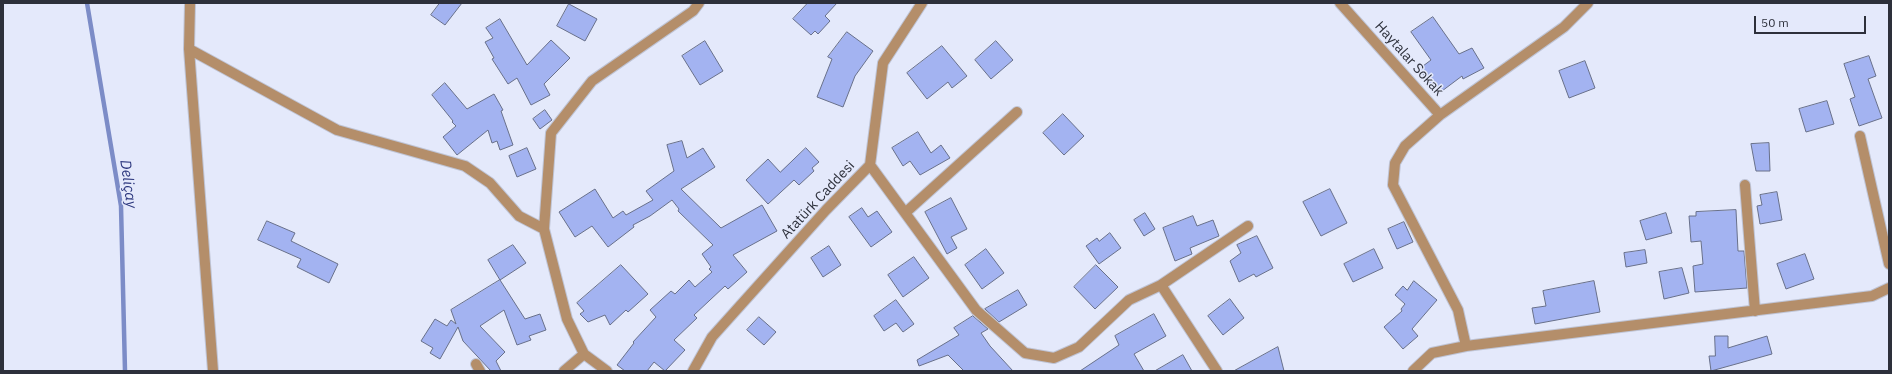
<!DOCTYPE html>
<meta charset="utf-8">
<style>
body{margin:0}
#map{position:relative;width:1892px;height:374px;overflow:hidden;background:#e4e9fb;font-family:"IBM Plex Sans",sans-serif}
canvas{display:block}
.frame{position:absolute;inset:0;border:4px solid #2d303b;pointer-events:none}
.scale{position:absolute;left:1754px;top:16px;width:112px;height:18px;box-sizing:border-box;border:2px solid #2d303b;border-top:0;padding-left:5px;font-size:12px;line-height:14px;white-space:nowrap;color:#2d303b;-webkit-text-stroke:3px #e4e9fb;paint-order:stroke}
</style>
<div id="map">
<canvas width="1892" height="374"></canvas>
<div class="frame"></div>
<div class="scale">50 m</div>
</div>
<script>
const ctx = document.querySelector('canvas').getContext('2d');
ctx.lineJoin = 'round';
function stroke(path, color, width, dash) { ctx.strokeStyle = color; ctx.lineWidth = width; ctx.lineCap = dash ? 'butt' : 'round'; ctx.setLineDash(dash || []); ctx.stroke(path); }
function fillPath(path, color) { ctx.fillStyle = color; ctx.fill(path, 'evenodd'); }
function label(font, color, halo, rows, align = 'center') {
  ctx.font = font + ' "IBM Plex Sans",sans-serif'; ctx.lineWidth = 3; ctx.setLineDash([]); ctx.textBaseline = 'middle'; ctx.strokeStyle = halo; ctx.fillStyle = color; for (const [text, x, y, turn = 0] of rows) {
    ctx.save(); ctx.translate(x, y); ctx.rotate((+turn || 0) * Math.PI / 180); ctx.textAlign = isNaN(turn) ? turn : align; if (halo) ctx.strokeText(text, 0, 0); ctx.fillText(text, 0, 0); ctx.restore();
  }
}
stroke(new Path2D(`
 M87,3L121,206L125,371`), '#7c8cc7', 4.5);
const building = new Path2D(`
 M440,3H462L445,25L431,15Z
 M808,3H837L825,16L830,21L818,34L815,31L811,35L793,19Z
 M569,4L597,19L585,41L557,26Z
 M1433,17L1459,54L1472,48L1484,68L1463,79L1462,76L1438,94L1419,69L1431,60L1411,32Z
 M500,19L527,65L551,40L570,58L544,84L550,95L531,105L517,78L508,84L492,59L494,58L485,42L493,38L486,28Z
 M847,32L873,51L855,76L843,107L817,97L832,59L828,57Z
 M705,41L723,71L700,85L682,56Z
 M996,41L1013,60L991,79L975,60Z
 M942,46L967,76L952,88L948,82L927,99L907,73Z
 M1869,56L1876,76L1868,79L1882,118L1859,126L1850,99L1855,97L1844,64Z
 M1585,61L1595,88L1569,98L1559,71Z
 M445,83L467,109L494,94L503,110L501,111L513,145L500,150L497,141L492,143L488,130L457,155L443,137L456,126L452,122L453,121L432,95Z
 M1827,101L1834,124L1806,132L1799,109Z
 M545,110L552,120L540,129L533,119Z
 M1063,114L1084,136L1064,155L1043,133Z
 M918,132L931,153L941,145L950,158L920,175L910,161L903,166L892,148Z
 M682,141L687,158L703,148L715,167L681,189L721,228L762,205L777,231L733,255L747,272L728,289L725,286L694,315L697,318L674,340L685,350L665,371L654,362L647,371H625L617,365L634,343L633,342L656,317L650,310L671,291L675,294L689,280L695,287L712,272L709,269L711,267L702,254L713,245L678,211L679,209L672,200L650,216L633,225L634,227L608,247L592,226L575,237L559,212L595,189L613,218L623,211L626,215L653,200L646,191L674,171L667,145Z
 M1769,143L1770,171H1756L1751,144Z
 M527,148L536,169L517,177L509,156Z
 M806,148L819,162L812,168L814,171L799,185L794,180L768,204L746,180L768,159L780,172Z
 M1330,189L1347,223L1321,236L1303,202Z
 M1777,192L1782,220L1760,224L1757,206L1762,205L1760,195Z
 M951,198L967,229L951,237L957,248L947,254L925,212Z
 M862,208L868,217L877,211L892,232L871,247L849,217Z
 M1736,210L1738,251H1744L1747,288L1695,292L1693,266L1703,264L1701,241L1691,242L1689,216H1696V212Z
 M1145,213L1155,229L1144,236L1134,220Z
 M1666,213L1672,233L1646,240L1640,221Z
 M1193,216L1197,226L1213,220L1219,236L1190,248L1192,254L1175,261L1163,228Z
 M267,221L295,233L291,241L338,264L329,283L297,267L301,259L258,240Z
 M1404,222L1413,242L1397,249L1388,229Z
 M1110,233L1121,248L1099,264L1086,246L1097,238L1099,241Z
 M1257,236L1273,268L1256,277L1254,274L1239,282L1230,261L1241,253L1237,245Z
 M513,245L526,263L500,280L488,260Z
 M829,246L841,265L823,277L811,258Z
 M986,249L1004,273L982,289L965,265Z
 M1374,249L1383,268L1353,282L1344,264Z
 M1645,250L1647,263L1626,267L1624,253Z
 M1805,254L1814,279L1786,289L1777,264Z
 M914,257L929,278L903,297L888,275Z
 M621,265L648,294L628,312L626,310L610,325L605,315L588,322L580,314L584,311L577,303Z
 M1096,265L1118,287L1095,309L1074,287Z
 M1682,268L1689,293L1664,299L1659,272Z
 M500,280L525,319L540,314L546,330L529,336L531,340L517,345L504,310L480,326L505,352L496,361L501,371H491L463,341L458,327L440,359L430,353L433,348L421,341L435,319L447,326L451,320L456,324L451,310Z
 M1414,281L1437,300L1412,329L1418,336L1403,349L1384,327L1402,311L1401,309L1405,304L1395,295L1403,286L1407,290Z
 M1594,281L1600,312L1535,324L1532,308L1546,306L1543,291Z
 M1018,290L1027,305L999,322L985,309Z
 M1230,299L1244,318L1223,335L1208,316Z
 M896,300L914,324L903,332L896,323L884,331L874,316Z
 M1154,314L1166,336L1134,354L1144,371H1080L1119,345L1115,336Z
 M973,316L988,329L981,333L990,346L1013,371H964L948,355L919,366L917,360L959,335L954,328Z
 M759,317L776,332L764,345L747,330Z
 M1715,336H1728V348L1767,336L1772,354L1711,371L1709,356H1715Z
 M1278,347L1284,371H1234Z
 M1183,355L1192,371H1155Z`);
fillPath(building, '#a3b3f1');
stroke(building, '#68708a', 1);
const minor = new Path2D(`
 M190,3L189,49L213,371
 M1340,3L1440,115
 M189,49L337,130L465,166L490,183L519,216L544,229
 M1860,136L1889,264
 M870,165L976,310L1025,353L1054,358L1079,347L1129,300L1161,285L1217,371
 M1745,185L1755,311
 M905,213L1017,112
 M1161,285L1248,226
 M1466,346L1458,310L1393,185L1395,163L1405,146L1440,115L1564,27L1588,3
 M476,364L480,371
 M564,371L584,354
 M607,371L584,354L567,319L544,229L551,133L592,81L693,11L699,3
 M693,371L712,337L826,210L870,165L883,63L922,3
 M1413,371L1432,353L1466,346L1872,296L1889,288`);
stroke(minor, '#bfc4d5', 12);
stroke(minor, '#b48e6a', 10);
label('14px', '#2d303b', '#e4e9fb', [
 ["Haytalar Sokak",1409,59,48],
 ["Atatürk Caddesi",818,200,-47]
]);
label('italic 15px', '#2c377e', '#e4e9fb', [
 ["Deliçay",128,184,82]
]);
</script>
